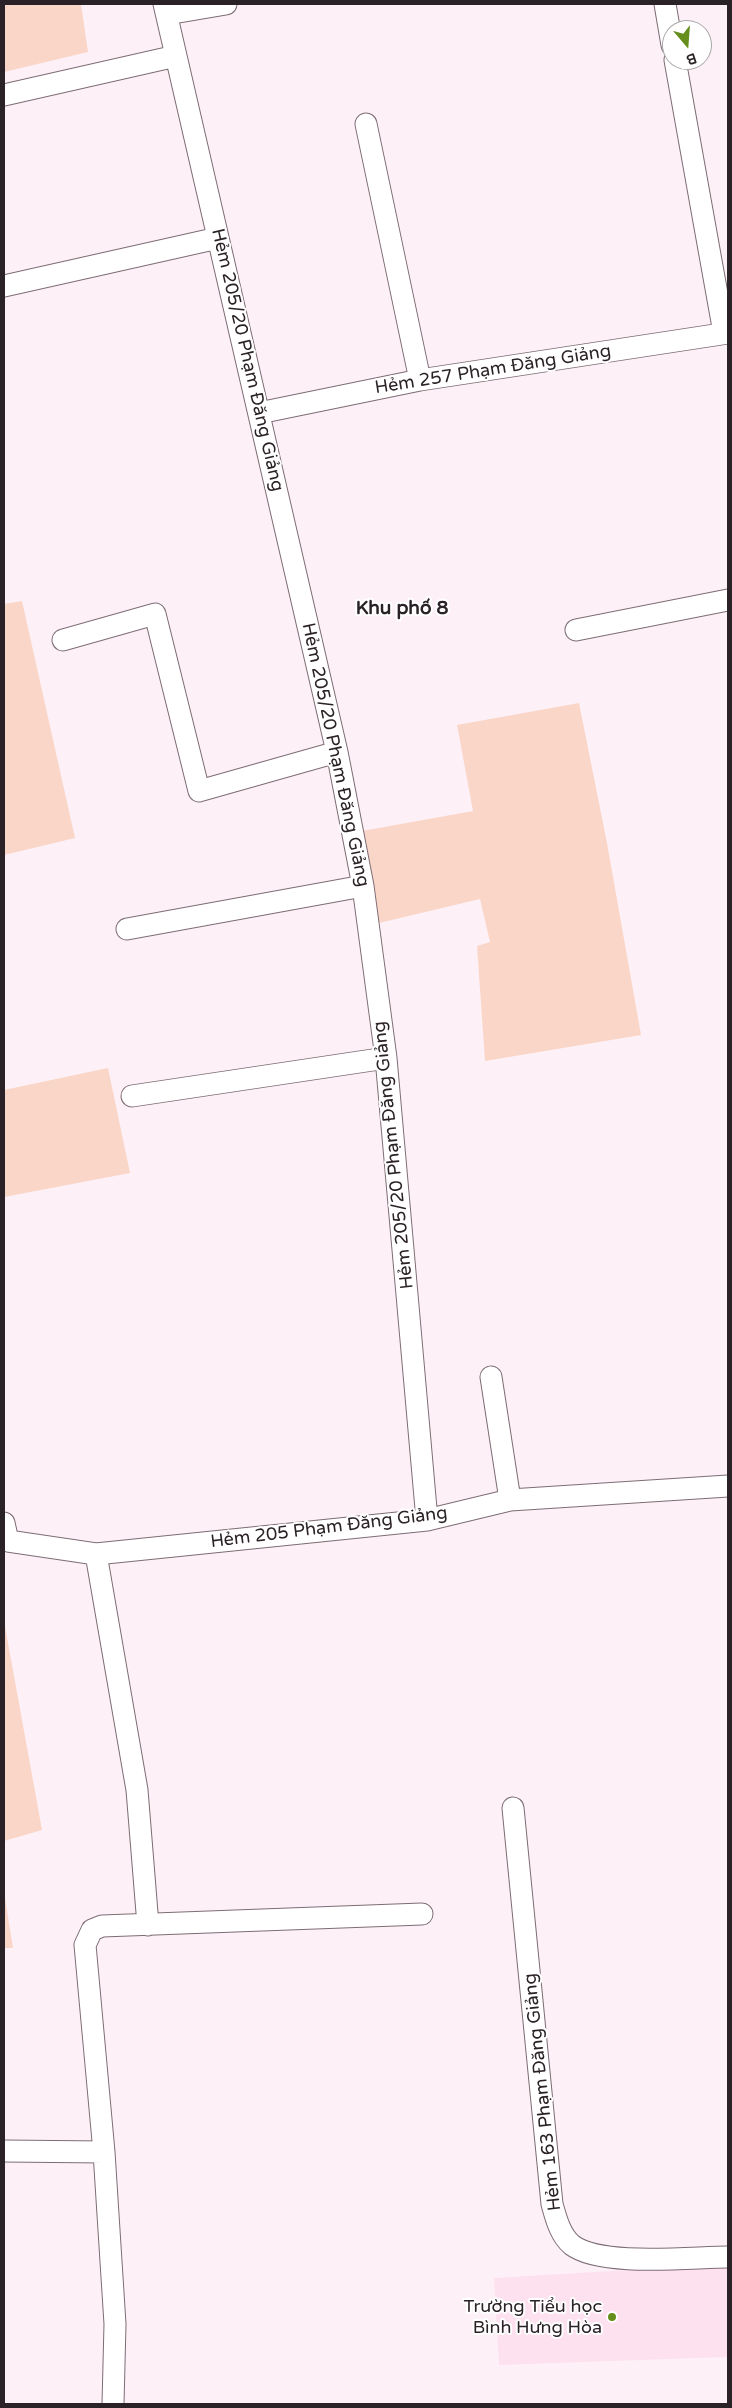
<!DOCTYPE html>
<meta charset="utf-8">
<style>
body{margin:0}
#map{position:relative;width:732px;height:2408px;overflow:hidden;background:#fdf1f7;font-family:"Varela Round",sans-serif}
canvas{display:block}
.frame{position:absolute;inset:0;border:5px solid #2a2226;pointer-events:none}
.north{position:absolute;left:662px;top:20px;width:50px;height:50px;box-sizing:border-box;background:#fff;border:1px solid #aaa7a8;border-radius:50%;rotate:162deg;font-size:14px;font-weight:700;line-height:20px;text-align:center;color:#2a2226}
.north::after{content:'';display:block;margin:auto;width:18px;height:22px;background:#658e1d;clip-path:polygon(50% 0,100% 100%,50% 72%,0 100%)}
</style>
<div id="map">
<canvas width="732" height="2408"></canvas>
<div class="frame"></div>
<div class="north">B</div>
</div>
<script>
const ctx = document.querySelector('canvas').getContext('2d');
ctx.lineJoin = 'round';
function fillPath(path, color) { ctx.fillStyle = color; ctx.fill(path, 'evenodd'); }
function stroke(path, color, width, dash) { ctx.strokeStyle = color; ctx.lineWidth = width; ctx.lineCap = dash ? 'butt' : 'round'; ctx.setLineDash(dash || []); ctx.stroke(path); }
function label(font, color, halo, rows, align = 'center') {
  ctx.font = font + ' "Varela Round",sans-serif'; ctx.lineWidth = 4; ctx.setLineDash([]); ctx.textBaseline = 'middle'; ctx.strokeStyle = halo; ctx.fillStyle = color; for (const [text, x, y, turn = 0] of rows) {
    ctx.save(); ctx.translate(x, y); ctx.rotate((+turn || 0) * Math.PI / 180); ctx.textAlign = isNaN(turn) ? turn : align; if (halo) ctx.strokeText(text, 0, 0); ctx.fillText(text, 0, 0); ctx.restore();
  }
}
fillPath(new Path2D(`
 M728,2264V2357L499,2365L494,2278Z`), '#fee1ef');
fillPath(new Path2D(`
 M4,4H81L88,52L4,72Z
 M22,601L75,838L4,855V604Z
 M579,703L607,843L641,1035L485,1061L477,946L490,942L480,899L379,923L362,831L473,811L457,725Z
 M108,1068L130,1173L4,1197V1090Z
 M4,1621L42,1830L4,1841Z
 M4,1892L13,1948H4Z`), '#fad6c8');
const lane = new Path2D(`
 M164,4L337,752L363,886L386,1058L427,1520
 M665,4L672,45
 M167,14L226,4
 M675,60L724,333
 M4,95L176,56
 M366,124L420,380
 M4,286L218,238
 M259,413L420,380L728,333
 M576,630L728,600
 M63,640L155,614L199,791L337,752
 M127,929L363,886
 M132,1096L386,1058
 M491,1377L510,1500
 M4,1523L8,1541L96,1554L427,1520L510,1500L728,1486
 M96,1554L137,1790L148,1925
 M513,1808L552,2204C556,2218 560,2235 572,2245C601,2267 691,2257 728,2257
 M4,2151L104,2152L115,2324L113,2404
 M104,2152L85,1945L92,1930L102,1926L422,1914`);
stroke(lane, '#7e6c75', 23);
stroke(lane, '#fff', 21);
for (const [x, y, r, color] of [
 [612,2317,5,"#658e1d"]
]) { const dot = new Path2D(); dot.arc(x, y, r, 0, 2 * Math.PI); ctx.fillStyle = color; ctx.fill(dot); stroke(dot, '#fff', 2); }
label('18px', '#2a2226', '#fff', [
 ["Hẻm 205/20 Phạm Đăng Giảng",247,360,77],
 ["Hẻm 257 Phạm Đăng Giảng",493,370,-9],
 ["Hẻm 205/20 Phạm Đăng Giảng",335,755,78],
 ["Hẻm 205/20 Phạm Đăng Giảng",394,1155,-96],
 ["Hẻm 205 Phạm Đăng Giảng",329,1528,-7],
 ["Hẻm 163 Phạm Đăng Giảng",543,2092,-96]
]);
label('18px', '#2a2226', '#fff', [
 ["Trường Tiểu học",602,2307],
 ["Bình Hưng Hòa",602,2328]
], 'right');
label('bold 19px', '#2a2226', '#fff', [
 ["Khu phố 8",402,609]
]);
</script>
